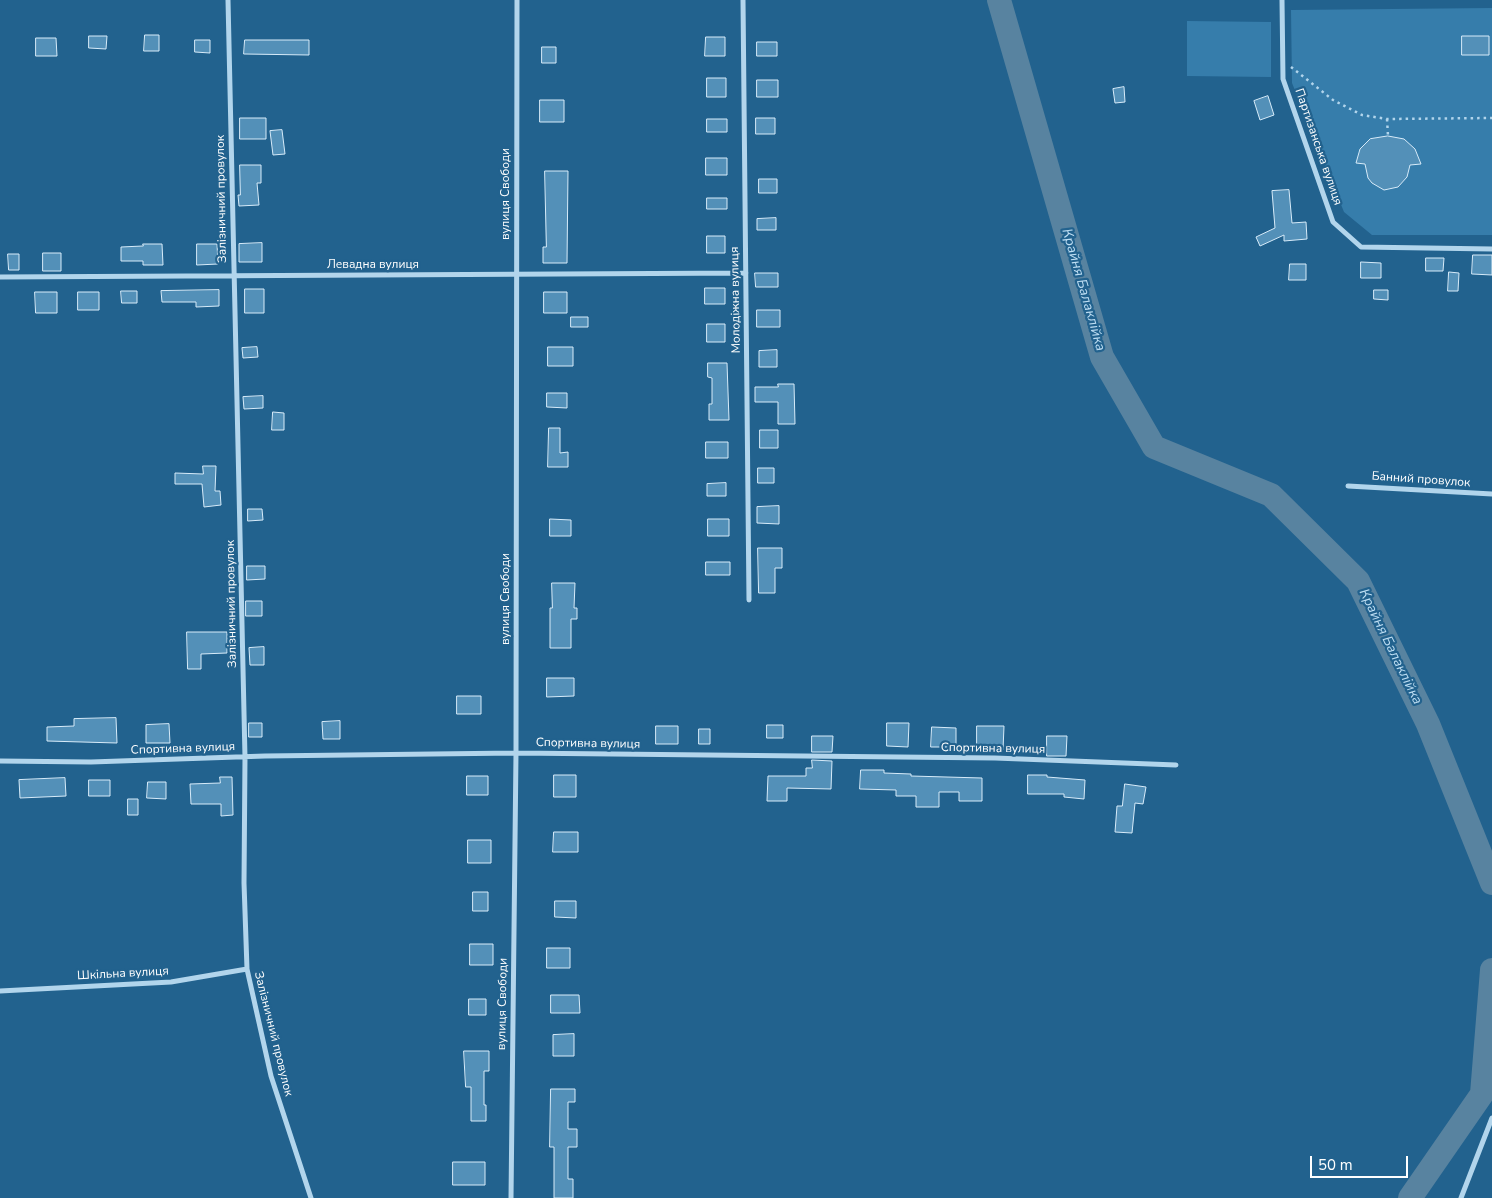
<!DOCTYPE html>
<meta charset="utf-8">
<style>
body{margin:0}
#map{position:relative;width:1492px;height:1198px;overflow:hidden;background:#22628e;font-family:"Nunito Sans",sans-serif}
canvas{display:block}
.scale{position:absolute;left:1310px;top:1156px;width:98px;height:22px;box-sizing:border-box;border:2px solid #fff;border-top:0;padding-left:6px;font-size:15px;line-height:18px;white-space:nowrap;color:#fff;-webkit-text-stroke:4px #22628e;paint-order:stroke}
</style>
<div id="map">
<canvas width="1492" height="1198"></canvas>
<div class="scale">50 m</div>
</div>
<script>
const ctx = document.querySelector('canvas').getContext('2d');
ctx.lineJoin = 'round';
function fillPath(path, color) { ctx.fillStyle = color; ctx.fill(path, 'evenodd'); }
function stroke(path, color, width, dash) { ctx.strokeStyle = color; ctx.lineWidth = width; ctx.lineCap = dash ? 'butt' : 'round'; ctx.setLineDash(dash || []); ctx.stroke(path); }
function label(font, color, halo, rows, align = 'center') {
  ctx.font = font + ' "Nunito Sans",sans-serif'; ctx.lineWidth = 4.5; ctx.setLineDash([]); ctx.textBaseline = 'middle'; ctx.strokeStyle = halo; ctx.fillStyle = color; for (const [text, x, y, turn = 0] of rows) {
    ctx.save(); ctx.translate(x, y); ctx.rotate((+turn || 0) * Math.PI / 180); ctx.textAlign = isNaN(turn) ? turn : align; if (halo) ctx.strokeText(text, 0, 0); ctx.fillText(text, 0, 0); ctx.restore();
  }
}
fillPath(new Path2D(`
 M1492,8V235H1372L1344,212L1292,83L1291,10Z
 M1187,21L1271,22V77L1187,76Z`), '#367dab');
stroke(new Path2D(`
 M999,0L1102,357L1154,447L1271,495L1358,581L1428,724L1492,883
 M1410,1198L1482,1094L1492,970`), '#5883a0', 24);
const building = new Path2D(`
 M145,35H159V51H144Z
 M89,36H107L106,49L89,48Z
 M1462,36H1489V55H1462Z
 M706,37H725V56H705Z
 M36,38H56L57,56H36Z
 M195,40H210V53L195,52Z
 M245,40H309V55L244,54Z
 M757,42H777V56H757Z
 M542,47H556V63H542Z
 M707,78H726V97H707Z
 M757,80H778V97H757Z
 M1124,87L1125,102L1115,103L1113,89Z
 M1268,96L1274,115L1260,120L1254,101Z
 M540,100H564V122H540Z
 M240,118H266V139H240Z
 M756,118H775V134H756Z
 M707,119H727V132H707Z
 M282,130L285,154L273,155L270,131Z
 M1388,136L1404,139L1415,149L1421,164L1410,165L1407,177L1398,187L1384,190L1372,183L1368,178L1365,164L1356,163L1360,149L1370,139Z
 M706,158H727V175H706Z
 M240,165H261V183H257L259,205L239,206L238,195H240Z
 M545,171H568L567,263H543V247H546Z
 M759,179H777V193H759Z
 M1289,190L1292,223L1306,222L1307,239L1284,241V235L1260,246L1256,237L1275,228L1272,191Z
 M707,198H727V209H707Z
 M776,218V230H757V219Z
 M707,236H725V253H707Z
 M262,243V262H239V244Z
 M143,244H162L163,265H143V261H121V247L143,246Z
 M197,244H217L218,264L197,265Z
 M43,253H61V271H43Z
 M8,254H19V270H9Z
 M1473,255H1492V275L1472,274Z
 M1426,258H1444L1443,271H1426Z
 M1361,262L1381,263V278H1361Z
 M1290,264H1306V280H1289Z
 M1449,272L1459,273L1458,291H1448Z
 M755,273H778V287H756Z
 M705,288H725V304H705Z
 M245,289H264V313H245Z
 M219,290V306L196,307V302H162L161,291Z
 M1374,290H1388V300L1374,299Z
 M121,291H137V303H122Z
 M35,292H57V313H36Z
 M78,292H99V310H78Z
 M544,292H567V313H544Z
 M757,310H780V327H757Z
 M571,317H588V327H571Z
 M707,324H725V342H707Z
 M257,347L258,357L243,358L242,348Z
 M548,347H573V366H548Z
 M777,350V367H759V351Z
 M708,363H727L729,420H709V404H712V378L708,377Z
 M778,384H794L795,424H778V402H755V387H778Z
 M547,393H567V408L547,407Z
 M263,396V408L244,409L243,397Z
 M273,412L284,413V430H272Z
 M549,428H560V453L568,452V467H548Z
 M760,430H778V448H760Z
 M706,442H728V458H706Z
 M203,466H216L215,491H220L221,505L204,507L202,484H175V473L203,474Z
 M758,468H774V483H758Z
 M726,483V496H707V484Z
 M779,506V524L757,523V507Z
 M248,509H262L263,520L248,521Z
 M550,519L571,520V536H550Z
 M708,519H729V536H708Z
 M758,548H782V568H775V593H759Z
 M706,562H730V575H706Z
 M247,566H265V579L247,580Z
 M552,583H575L574,608H577V619H571V648H550V608H552Z
 M246,601H262V616H246Z
 M187,632H227V653L201,654V669H188Z
 M264,647V665H250L249,648Z
 M547,678H574V696L547,697Z
 M457,696H481V714H457Z
 M116,718L117,743L47,741V727L74,726V719Z
 M340,721V739H323L322,722Z
 M249,723H262V737H249Z
 M887,723H909L908,747L887,746Z
 M169,724L170,743H146V725Z
 M767,725H783V738H767Z
 M656,726H678V744H656Z
 M977,726H1004L1003,750H977Z
 M932,727L956,728V747H931Z
 M699,729H710V744H699Z
 M812,736H833L832,752H812Z
 M1047,736H1067L1066,756H1047Z
 M812,760L832,761L831,789L787,788V801H767L768,776H806V768H812Z
 M861,770H884V773L911,774V776L982,778V801H959V792H939V807H916V796H896V790L860,789Z
 M554,775H576V797H554Z
 M1028,775H1047V777L1085,780L1084,799L1064,797V794H1028Z
 M467,776H488V795H467Z
 M220,777H232L233,815L221,816V804H191L190,784L220,783Z
 M65,778L66,796L20,798L19,780Z
 M89,780H110V796H89Z
 M148,782H166V799L147,798Z
 M1125,784L1146,787L1143,804L1135,803L1132,833L1115,832L1117,806H1122Z
 M128,799H138V815H128Z
 M554,832H578V852H553Z
 M468,840H491V863H468Z
 M473,892H488V911H473Z
 M555,901H576V918L555,917Z
 M470,944H493V965H470Z
 M547,948H570V968H547Z
 M551,995H579L580,1013H551Z
 M469,999H486V1015H469Z
 M574,1034V1056H553V1035Z
 M464,1051H489V1071H484V1105H486V1121H471V1087H466Z
 M551,1089H575V1102H568V1129H577V1147H568V1179H573V1198H554V1147H550Z
 M453,1162H485V1185H453Z`);
fillPath(building, '#5390b8');
stroke(building, '#d7ebf9', 1);
stroke(new Path2D(`
 M1291,67L1333,100L1362,115L1387,119L1492,118
 M1387,119L1388,136`), '#b2d5ec', 2.5, [2.5, 4]);
stroke(new Path2D(`
 M228,0L245,757L244,883L247,969L271,1076L311,1198
 M743,0L749,600
 M1282,0L1283,79L1333,222L1361,247L1492,249
 M0,277L746,273
 M1348,486L1492,494
 M0,761L91,762L265,756L516,753L995,758L1176,765
 M0,991L171,982L247,969
 M511,1198L516,753L517,0
 M1461,1198L1492,1118`), '#b2d5ec', 5);
label('12px', '#fff', '#22628e', [
 ["Партизанська вулиця",1318,147,71],
 ["вулиця Свободи",506,194,-90],
 ["Залізничний провулок",222,199,-91],
 ["Левадна вулиця",373,265],
 ["Молодіжна вулиця",736,300,-91],
 ["Банний провулок",1421,480,4],
 ["вулиця Свободи",506,599,-90],
 ["Залізничний провулок",232,604,-91],
 ["Спортивна вулиця",588,744,1],
 ["Спортивна вулиця",183,749,-2],
 ["Спортивна вулиця",993,749,1],
 ["Шкільна вулиця",123,974,-3],
 ["вулиця Свободи",503,1004,-89],
 ["Залізничний провулок",273,1034,76]
]);
label('italic 14px', '#bedef3', '#22628e', [
 ["Крайня Балаклійка",1083,290,74],
 ["Крайня Балаклійка",1390,647,64]
]);
</script>
